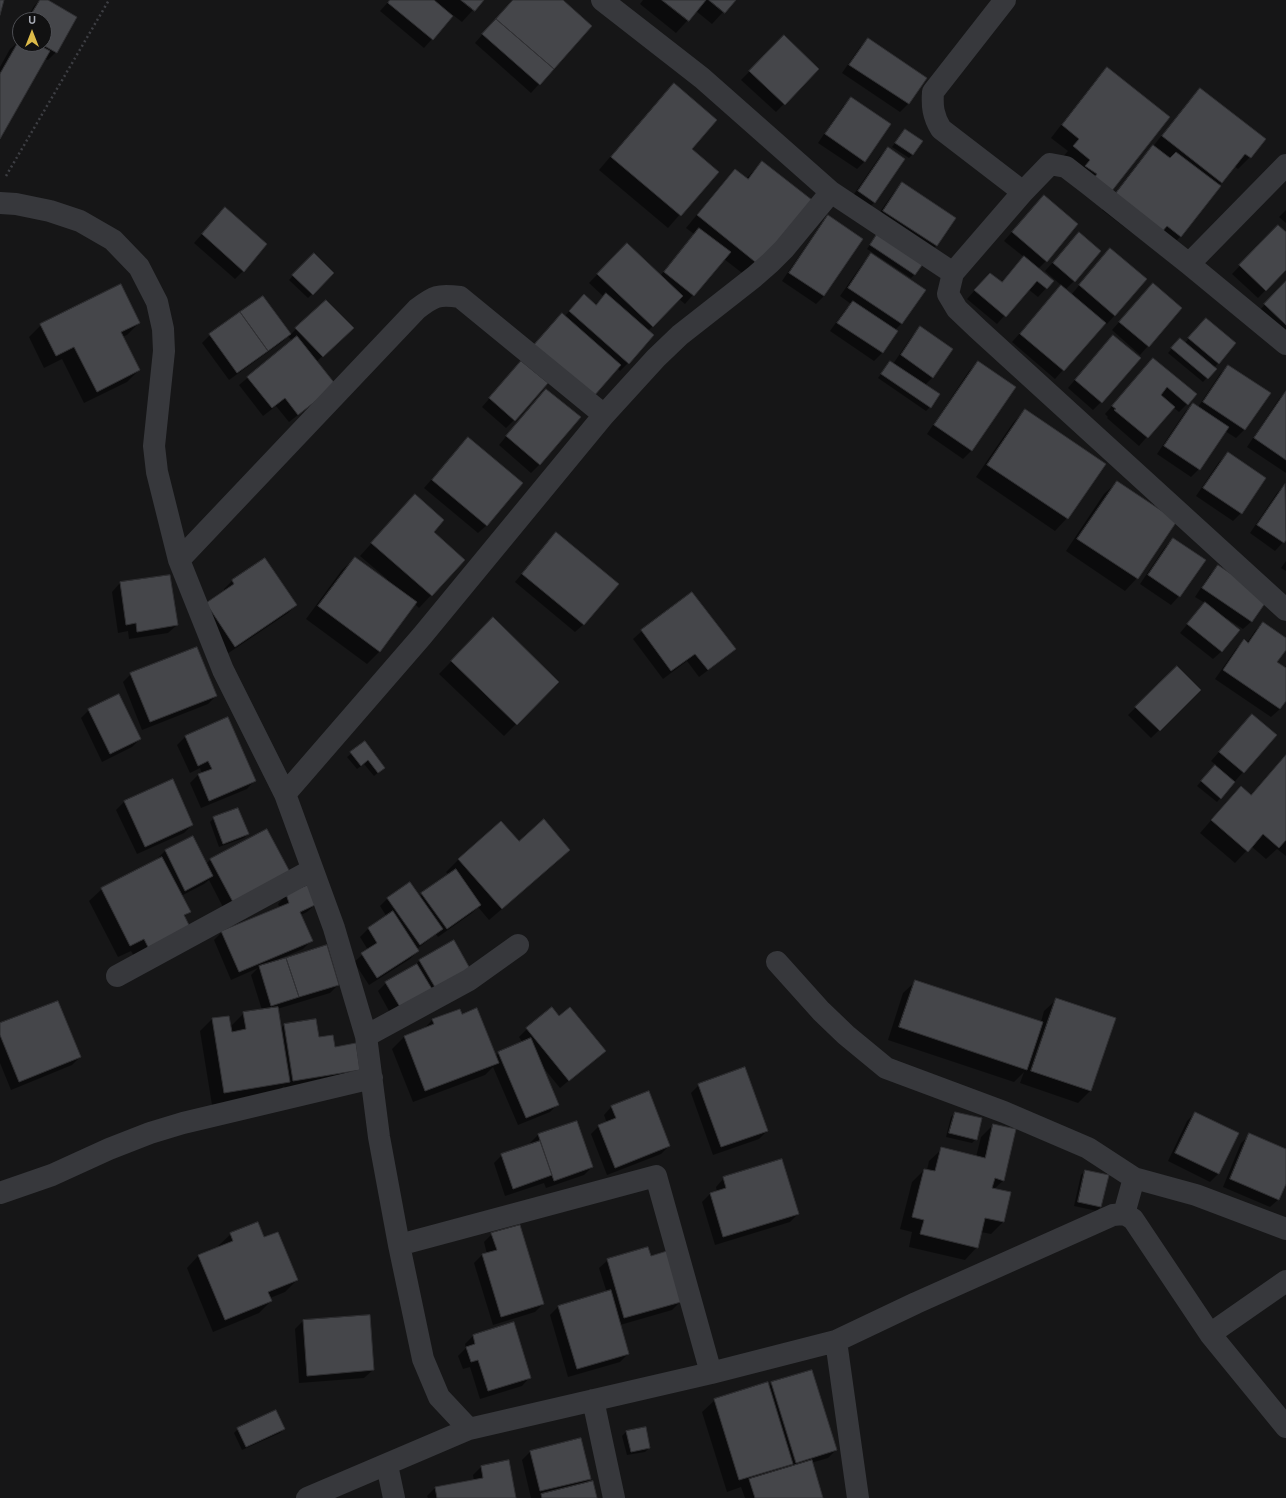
<!DOCTYPE html>
<style>
body{margin:0}
#map{position:relative;width:1286px;height:1498px;overflow:hidden;background:#161617;font-family:Figtree,sans-serif}
canvas{display:block}
.north{position:absolute;left:12px;top:12px;width:40px;height:40px;box-sizing:border-box;background:#111112;border:1px solid #4e4f54;border-radius:50%;rotate:0deg;font-size:11px;font-weight:700;line-height:16px;text-align:center;color:#a9acb6}
.north::after{content:'';display:block;margin:auto;width:14px;height:18px;background:#dcba49;clip-path:polygon(50% 0,100% 100%,50% 72%,0 100%)}
</style>
<div id="map">
<canvas width="1286" height="1498"></canvas>
<div class="north">U</div>
</div>
<script>
const ctx = document.querySelector('canvas').getContext('2d');
ctx.lineJoin = 'round';
function fillPath(path, color) { ctx.fillStyle = color; ctx.fill(path, 'evenodd'); }
function stroke(path, color, width, dash) { ctx.strokeStyle = color; ctx.lineWidth = width; ctx.lineCap = dash ? 'butt' : 'round'; ctx.setLineDash(dash || []); ctx.stroke(path); }
fillPath(new Path2D(`
 M40,0H46L56,52L48,60L45,59L0,137V67L10,49L17,43L14,41L20,30V44H44V20H26L34,6Z
 M390,0H482L462,22L453,15L424,48L380,11Z
 M512,0H561L591,26L531,93L475,43Z
 M643,0H734L712,24L696,11L676,33L640,4Z
 M784,37L818,69L776,112L741,80Z
 M868,39L926,78L908,104L900,112L842,73L860,47Z
 M1107,69L1098,203L1061,159L1068,151L1051,138L1095,81Z
 M674,85L690,150L717,172L668,228L599,170L661,97Z
 M1200,90L1250,157L1238,169L1234,166L1181,236L1168,249L1148,245L1102,210L1141,159L1151,149L1188,102Z
 M851,98L865,161L857,169L818,143L843,106Z
 M905,130L912,155L909,158L892,147Z
 M888,148L875,202L866,210L850,200L880,156Z
 M762,162L810,200L746,276L724,259L685,304L679,299L648,331L628,363L620,371L617,368L527,353L553,322L562,314L564,317L576,304L595,306L604,297L589,283L627,244L660,276L694,234L686,228L723,183L735,170L746,179Z
 M902,183L954,219L936,246L928,254L875,219L894,192Z
 M1036,204L1046,261L1038,269L1052,282L1038,297L1028,289L997,324L967,299L982,282L1001,283L1024,257L1004,241Z
 M1286,210V223L1279,217Z
 M828,216L824,296L816,304L782,281L820,225Z
 M217,217L243,271L235,279L194,243Z
 M1278,226L1286,234V269L1258,298L1232,274Z
 M879,232L914,275L911,278L867,249Z
 M1079,233L1074,281L1065,290L1071,295L1102,258L1115,315L1107,324L1105,322L1055,379L1012,342L1062,286L1045,271Z
 M314,254L333,273L308,298L289,280Z
 M871,255L902,323L895,330L897,331L882,353L874,361L830,331L845,310L851,304L840,296L863,263Z
 M1286,282V341L1257,313Z
 M1153,284L1148,346L1140,355L1112,330Z
 M139,323L127,335L122,337L139,370L127,382L84,403L62,359L44,368L29,337L41,325Z
 M1202,323L1234,344L1214,368L1215,369L1203,382L1168,353L1180,340L1185,343Z
 M921,328L933,377L925,385L930,407L926,411L878,378L890,362L893,364L912,336Z
 M296,329L344,337L316,362L326,393L289,422L276,406L263,416L239,385L292,341L288,336L282,342L229,380L202,343L210,335H290Z
 M1105,344L1101,402L1093,410L1068,388Z
 M521,362L514,420L506,428L482,407Z
 M978,362L972,450L963,459L927,434L969,371Z
 M1228,366L1269,393L1244,430L1236,438L1225,431L1199,469L1191,477L1157,454L1185,412L1193,404L1198,407L1220,374Z
 M1145,368L1187,404L1179,412L1173,407L1139,446L1107,418L1108,417L1105,414Z
 M1286,392V473L1247,447L1279,399Z
 M538,398L540,464L531,473L499,445Z
 M1025,410L1067,518L1055,531L976,477L1013,423Z
 M460,447L487,525L478,533L424,488Z
 M1228,453L1241,513L1233,521L1196,496L1219,462Z
 M1117,482L1137,578L1125,591L1066,551L1104,494Z
 M1285,485L1286,539L1275,551L1250,533L1277,493Z
 M415,495L433,532L464,560L419,608L415,604L379,652L367,664L306,619L342,570L355,558L386,580L387,579L360,556Z
 M1173,539L1204,560L1179,596L1171,605L1140,584L1165,547Z
 M548,542L584,624L575,632L515,582Z
 M265,559L296,605L288,613L227,654L198,612L225,591L224,589L232,581Z
 M1286,561V571L1281,568Z
 M1218,566L1252,621L1243,629L1226,618L1222,651L1213,659L1180,633L1205,603L1195,597L1210,574Z
 M169,576L177,625L168,633L129,639L128,631L118,633L112,592L120,583Z
 M692,593L734,649L726,657L699,677L687,661L663,679L633,639L642,631Z
 M493,619L558,682L504,736L439,674Z
 M1263,623L1286,639V648L1276,662L1284,668L1286,666V699L1280,709L1271,717L1215,679L1236,649L1244,641L1247,643L1255,631Z
 M1177,667L1200,690L1151,738L1128,715Z
 M131,674L216,696L208,704L142,730L123,682Z
 M89,710L140,739L132,747L102,762L81,718Z
 M1252,715L1275,735L1217,802L1197,786L1216,765L1211,761Z
 M186,736L255,780L247,789L201,808L190,783L198,775L202,774L200,768L190,773L177,745Z
 M365,743L380,771L374,776L364,764L357,769L347,757Z
 M1286,756V856L1277,849L1266,859L1251,846L1235,863L1200,833L1229,800L1250,796Z
 M124,802L192,825L184,833L137,854L116,810Z
 M214,818L248,834L244,838L219,847L210,822Z
 M193,837L206,864L210,860L290,874L225,911L209,880L204,884L181,896L189,912L137,961L131,951L118,957L89,901L102,889L158,860L157,859L165,851Z
 M519,843L569,850L557,862L489,920L478,907L472,913L438,937L436,934L417,949L418,951L410,959L369,985L354,962L368,950L360,937L368,929L387,917L380,906L388,898L419,897L449,875L446,872L458,860Z
 M286,895L316,904L307,912L301,915L311,941L303,949L279,959V961L338,985L330,993L277,1009L280,1029L284,1025L315,1020L318,1038L334,1048L359,1070L285,1089L284,1086L276,1094L212,1105L200,1031L212,1019L230,1027L244,1013L262,1010L251,975L258,968L231,980L214,940L222,932L280,908L278,904Z
 M453,941L472,973L394,1020L378,991L386,983L413,967L419,961Z
 M916,981L1041,1022L1044,1011L1057,999L1090,1091L1078,1103L1020,1083L1024,1072L1014,1082L888,1040L903,993Z
 M459,1010L461,1015L495,1057L499,1053L523,1043L519,1037L527,1029L559,1017L604,1051L560,1088L542,1066L558,1104L550,1112L518,1125L493,1067L485,1075L413,1102L392,1049L404,1037L423,1030L432,1020Z
 M0,1024L80,1057L72,1065L11,1090L0,1063Z
 M699,1085L767,1131L759,1139L713,1155L691,1093Z
 M612,1106L669,1146L661,1154L607,1175L591,1134L599,1126L607,1123L604,1115Z
 M955,1113L976,1139L972,1143L946,1137L951,1117Z
 M1195,1113L1238,1133L1218,1174L1210,1182L1168,1161L1187,1121Z
 M576,1122L592,1167L584,1175L546,1188L544,1183L505,1196L494,1163L502,1155L531,1145L530,1143L538,1135Z
 M993,1125L1004,1180L994,1189L1010,1193L1003,1222L991,1234L981,1232L977,1247L965,1260L909,1247L912,1232L900,1229L912,1182L924,1170H927L929,1161L942,1149L976,1157L981,1137Z
 M1250,1135L1286,1150V1181L1279,1199L1270,1207L1223,1187L1241,1143Z
 M1085,1171L1108,1176L1101,1207L1097,1211L1074,1206L1081,1175Z
 M724,1178L798,1214L790,1222L715,1245L702,1202L710,1194L717,1192L716,1187Z
 M231,1234L264,1239L297,1280L285,1292L270,1298L271,1301L259,1313L213,1332L187,1268L199,1255L219,1247L218,1246Z
 M492,1234L543,1304L535,1312L493,1325L474,1263L482,1255L487,1254L484,1242Z
 M650,1257L680,1302L672,1310L620,1325L628,1354L620,1362L568,1377L550,1315L558,1307L607,1293L599,1268L608,1260Z
 M303,1321L373,1370L364,1378L299,1383L295,1329Z
 M473,1336L530,1377L522,1386L480,1399L470,1367L463,1369L458,1356L466,1348L465,1344Z
 M772,1383L836,1450L828,1458L811,1463L822,1498H745L741,1487L727,1492L702,1412L715,1400L769,1386Z
 M238,1429H284L280,1433L242,1450L234,1433Z
 M626,1432L649,1448L645,1452L627,1455L622,1436Z
 M530,1452L590,1479L585,1484L596,1498H531L522,1460Z
 M481,1467L515,1498H428L427,1496L435,1488L474,1481L473,1475Z`), '#0007');
const building = new Path2D(`
 M0,0H4L0,15Z
 M40,0H48L77,17L57,53L41,44H44V20H28Z
 M390,0H434L453,16L433,40L388,3Z
 M461,0H484L475,11Z
 M513,0H563L592,26L554,69L496,19Z
 M662,0H706L689,21Z
 M709,0H736L725,13Z
 M496,19L554,69L540,85L482,34Z
 M784,35L819,69L785,105L749,71Z
 M868,38L927,78L909,104L849,65Z
 M20,39V44H37L50,51L0,139V74Z
 M1107,67L1170,117L1111,192L1094,178L1097,174L1085,166L1090,160L1073,146L1079,139L1062,125Z
 M674,83L717,120L692,149L719,172L681,216L611,157Z
 M1200,88L1266,139L1251,158L1245,154L1222,183L1162,136Z
 M851,97L891,124L865,162L825,134Z
 M905,129L923,141L913,155L895,143Z
 M1153,145L1170,158L1176,152L1221,186L1181,237L1167,226L1161,233L1113,197Z
 M888,147L905,159L875,203L858,191Z
 M762,161L812,200L759,265L697,215L735,169L748,179Z
 M902,182L956,218L937,246L883,211Z
 M1044,195L1078,224L1047,262L1012,232Z
 M225,207L267,244L244,272L202,234Z
 M828,215L863,239L824,296L789,273Z
 M1278,225L1286,232V270L1266,291L1239,265Z
 M699,228L731,252L694,296L664,272Z
 M879,231L925,261L915,275L870,245Z
 M1079,232L1101,251L1075,282L1053,263Z
 M627,243L683,296L653,327L597,274Z
 M1110,248L1147,279L1115,316L1079,285Z
 M314,253L334,273L313,295L292,275Z
 M871,253L926,290L902,324L848,288Z
 M1024,256L1054,281L1047,289L1037,281L1006,317L974,290L990,273L1002,282Z
 M1286,281V325L1264,304Z
 M1153,283L1182,308L1149,347L1119,322Z
 M121,284L140,323L121,332L140,370L97,392L74,347L56,356L40,324Z
 M1061,285L1106,323L1064,371L1020,334Z
 M606,293L654,335L629,364L569,311L584,294L596,305Z
 M263,296L291,334L268,351L240,312Z
 M326,300L354,328L323,357L295,328Z
 M853,301L898,331L883,353L837,323Z
 M240,312L268,351L237,373L209,334Z
 M562,313L621,365L594,396L534,345Z
 M1206,318L1236,343L1219,364L1188,338Z
 M920,326L953,349L933,378L901,355Z
 M1113,335L1141,358L1102,403L1075,380Z
 M297,336L336,385L298,415L285,398L272,408L247,377Z
 M1180,338L1217,369L1208,379L1171,348Z
 M1153,358L1197,394L1188,405L1167,387L1161,395L1175,407L1148,438L1114,410L1116,409L1112,406Z
 M521,361L548,383L515,421L489,398Z
 M890,361L940,394L931,408L881,374Z
 M978,361L1016,387L972,451L934,425Z
 M1228,365L1271,393L1245,430L1203,402Z
 M546,389L581,417L540,465L506,436Z
 M1286,391V460L1254,438Z
 M1193,403L1229,427L1200,470L1164,446Z
 M1025,409L1106,464L1068,519L987,465Z
 M468,437L523,483L487,526L432,480Z
 M1228,452L1266,478L1242,514L1203,488Z
 M1117,481L1177,521L1138,579L1077,539Z
 M1285,484L1286,540L1284,543L1257,525Z
 M415,494L444,520L434,532L465,560L432,596L371,543Z
 M556,532L619,584L584,625L522,574Z
 M1173,538L1206,560L1180,597L1148,575Z
 M355,557L417,602L380,652L318,606Z
 M265,558L297,605L235,647L206,603L234,584L232,580Z
 M1218,565L1268,599L1252,622L1202,588Z
 M170,575L178,625L137,632L136,623L126,625L120,582Z
 M692,592L736,649L708,670L695,654L671,671L641,630Z
 M1205,602L1240,630L1222,652L1187,624Z
 M493,617L559,682L517,725L451,661Z
 M1263,622L1286,638V650L1277,662L1286,668V701L1280,709L1223,670L1244,639L1248,643Z
 M197,647L217,696L150,722L130,673Z
 M1177,666L1201,690L1160,731L1135,707Z
 M119,694L141,739L110,754L88,709Z
 M1252,714L1277,735L1244,773L1219,752Z
 M228,717L256,781L209,801L198,774L212,769L208,761L198,766L185,736Z
 M365,741L385,768L378,773L368,760L361,766L350,752Z
 M1286,755V840L1279,848L1263,834L1248,852L1211,820L1241,786L1251,795Z
 M1215,765L1235,782L1221,799L1201,781Z
 M173,779L193,825L145,847L124,801Z
 M238,808L249,834L223,844L213,817Z
 M544,819L570,850L502,909L458,859L501,821L519,841Z
 M267,829L291,874L234,904L210,859Z
 M193,836L213,876L185,891L165,850Z
 M162,857L191,912L184,915L191,929L149,949L144,939L130,946L101,888Z
 M456,869L481,905L447,929L421,893Z
 M410,882L443,929L420,945L387,898Z
 M308,885L317,904L300,912L313,941L239,972L221,931L289,903L286,894Z
 M393,911L419,951L377,978L361,953L377,943L368,928Z
 M454,940L473,974L439,994L419,960Z
 M327,945L339,985L299,997L286,958Z
 M286,958L299,997L271,1006L259,966Z
 M417,964L435,994L403,1012L385,982Z
 M915,980L1043,1022L1027,1070L899,1027Z
 M1056,998L1116,1018L1091,1091L1031,1071Z
 M58,1001L81,1057L19,1082L0,1035V1023Z
 M278,1007L290,1082L224,1093L212,1018L229,1016L232,1032L246,1029L243,1012Z
 M552,1007L559,1016L570,1007L606,1051L569,1081L526,1028Z
 M477,1008L499,1063L425,1091L404,1036L434,1024L432,1019L460,1009L462,1014Z
 M316,1019L319,1037L333,1035L335,1047L356,1043L360,1070L293,1081L284,1024Z
 M531,1038L559,1105L526,1118L498,1052Z
 M745,1067L768,1131L721,1147L698,1084Z
 M649,1091L670,1146L615,1168L598,1125L616,1118L611,1106Z
 M955,1112L982,1118L977,1140L949,1133Z
 M1195,1112L1239,1133L1219,1174L1175,1153Z
 M577,1121L593,1167L554,1181L538,1134Z
 M993,1124L1016,1129L1004,1181L995,1178L992,1188L1011,1192L1004,1222L985,1218L978,1248L920,1234L924,1220L912,1217L924,1169L935,1171L941,1147L985,1158Z
 M1249,1133L1286,1149V1184L1279,1200L1230,1179Z
 M540,1141L552,1175L513,1189L501,1154Z
 M782,1159L799,1214L723,1237L710,1193L726,1188L723,1177Z
 M1085,1170L1109,1175L1101,1207L1078,1202Z
 M258,1222L264,1237L278,1232L298,1280L268,1292L272,1301L225,1320L198,1255L233,1241L230,1233Z
 M520,1225L544,1304L501,1317L482,1254L497,1250L491,1233Z
 M648,1247L651,1256L667,1251L681,1302L624,1318L607,1259Z
 M611,1290L629,1354L577,1369L558,1306Z
 M370,1315L374,1370L307,1376L303,1320Z
 M514,1322L531,1378L488,1391L478,1360L471,1362L466,1347L475,1344L473,1335Z
 M812,1370L837,1450L796,1463L771,1382Z
 M768,1382L793,1464L739,1480L714,1399Z
 M276,1410L285,1429L246,1447L237,1428Z
 M646,1427L650,1448L631,1452L626,1431Z
 M581,1438L591,1479L540,1491L530,1451Z
 M509,1460L516,1498H437L435,1487L483,1478L481,1466Z
 M812,1460L823,1498H755L749,1479Z
 M593,1481L597,1498H542L541,1494Z`);
fillPath(building, '#45464a');
stroke(building, '#303033', 1);
stroke(new Path2D(`
 M6,176L109,0`), '#3d3e43', 2.5, [2, 3]);
stroke(new Path2D(`
 M602,0L702,78L831,192L953,273
 M1005,0L933,92C932,106 933,116 941,129L1023,192
 M0,203L16,204L50,211L80,221L113,240L139,267L157,302L163,329L164,351L154,446L157,472L179,560L223,670L285,794L334,928L366,1036L379,1137L399,1245L423,1359L439,1397L469,1429L711,1373L836,1341L916,1303L1113,1215L1124,1214L1133,1219L1210,1334L1286,1427
 M1189,264L1286,165
 M1286,344L1189,264L1088,184L1066,167L1050,164L1023,192L953,273L948,294L957,309L978,329L1286,610
 M179,560L417,309C434,296 438,294 460,297L604,415
 M285,794L422,636L604,415L656,358L680,335L754,277L770,263L784,249L831,192
 M777,962L821,1011L846,1035L886,1068L1004,1112L1088,1148L1134,1178L1196,1195L1286,1229
 M117,976L312,870
 M366,1036L469,980L518,945
 M0,1193L52,1175L109,1149L150,1133L183,1123L372,1078
 M1124,1214L1134,1178
 M399,1245L656,1176L711,1373
 M1210,1334L1286,1281
 M836,1341L858,1498
 M593,1400L614,1498
 M387,1465L394,1498
 M307,1498L469,1429`), '#37383c', 22);
</script>
